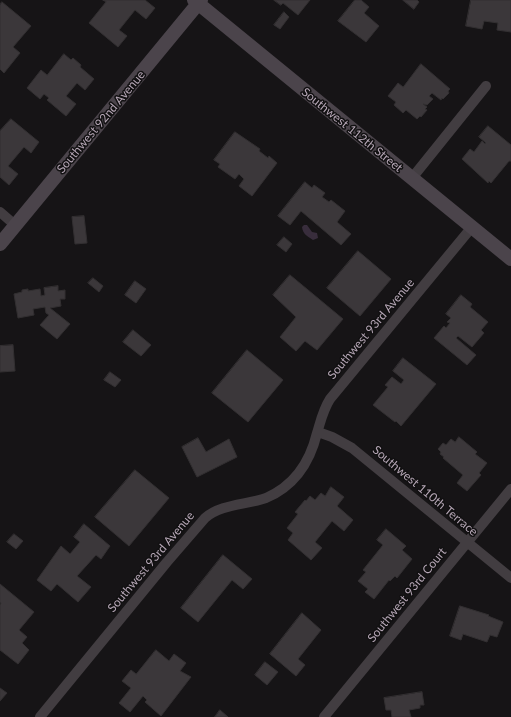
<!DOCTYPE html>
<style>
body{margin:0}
canvas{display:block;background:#161416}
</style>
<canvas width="511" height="717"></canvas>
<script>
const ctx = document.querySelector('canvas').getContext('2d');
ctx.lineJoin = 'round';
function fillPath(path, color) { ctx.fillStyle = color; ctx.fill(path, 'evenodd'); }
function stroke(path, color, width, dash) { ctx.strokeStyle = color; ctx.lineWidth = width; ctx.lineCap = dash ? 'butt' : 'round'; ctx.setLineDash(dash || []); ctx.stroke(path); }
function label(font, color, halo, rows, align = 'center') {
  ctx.font = font + ' Lato,sans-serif'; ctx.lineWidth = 3; ctx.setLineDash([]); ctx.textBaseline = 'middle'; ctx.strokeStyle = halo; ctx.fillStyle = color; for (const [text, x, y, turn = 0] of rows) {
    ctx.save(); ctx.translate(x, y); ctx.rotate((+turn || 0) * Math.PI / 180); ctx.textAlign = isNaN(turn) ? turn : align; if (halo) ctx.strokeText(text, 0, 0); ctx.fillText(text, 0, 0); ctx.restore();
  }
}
fillPath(new Path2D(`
 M304,225H307L312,232L317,233L318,238L313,240C307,236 303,234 302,227Z`), '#382d3c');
const building = new Path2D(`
 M103,0H145L155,8L146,19L135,10L119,30L127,36L118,47L89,23L106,2Z
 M274,0H310L298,15L283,3L281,5Z
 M355,0H361L369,7L364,13L379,26L366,42L338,21Z
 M403,0H417L419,2L414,9Z
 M471,0H511V32L497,30L498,23L484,21L482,29L466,26Z
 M2,2L31,26L13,47L20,53L4,73L0,69V5Z
 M284,12L289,17L280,29L274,25Z
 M64,54L71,60L73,58L81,65L80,67L94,79L85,90L77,83L66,96L76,104L66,116L47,100L49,98L44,94L40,99L27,88L41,70L47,75Z
 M421,64L450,89L448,91L449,93L443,99L442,98L441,100L432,93L429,96L433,99L427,105L423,104L427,107L425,109L427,110L421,117L420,116L417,119L406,110L403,113L394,105L396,102L388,96L398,83L403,87Z
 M11,119L39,142L31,153L24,147L8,166L18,174L9,185L0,177V131Z
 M488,126L511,145V161H509L491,183L489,181L488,183L462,159L470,149L474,152L482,141L485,144L486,143L479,137Z
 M235,132L260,149L259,151L268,158L269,156L277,163L252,196L239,186L244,179L239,174L235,179L218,167L220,164L214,160Z
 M305,182L312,188L314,185L325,193L322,197L329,202L331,200L345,211L337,222L351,234L341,245L301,211L290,225L278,216Z
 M84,216L87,243L75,244L72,217Z
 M284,237L292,244L286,252L277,245Z
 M358,251L391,279L360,316L327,288Z
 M290,275L343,319L317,350L305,341L296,351L280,337L296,317L273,295Z
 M93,278L103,286L99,292L88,283Z
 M135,281L146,289L136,303L125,295Z
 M58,286V291L65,290V299H60L61,306L50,308L70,324L57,339L40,325L49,315L46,313L45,307L33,309L34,315L18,318L14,294L22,292V290L28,289V291L40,289L41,296L45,295L44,288Z
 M461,295L472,304L470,307L488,322L481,330L484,333L472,347L458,336L456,338L476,355L467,365L434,338L444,326L446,328L450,323L447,322L451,318L446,314Z
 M133,330L151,345L141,356L123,342Z
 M13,345L15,371L0,372V346Z
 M247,350L283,380L248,422L212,393Z
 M403,358L436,384L401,426L396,421L395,422L373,405L388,387L385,385L392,377L401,384L404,380L393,371Z
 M110,372L121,380L115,387L104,380Z
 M459,437L477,452L475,454L487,463L479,473L481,475L467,491L457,483L463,475L443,458L444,457L440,454L441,452L438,449L443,443L446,445L451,439L455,442Z
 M198,438L206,452L229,439L237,457L197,477L182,447Z
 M135,470L169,498L129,546L95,517Z
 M331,487L344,497L337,506L353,520L344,531L332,521L315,542L322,548L311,560L288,540L293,533L287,528L298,514L295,512L305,500L306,501L310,496L315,500L321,493L325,496Z
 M84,524L110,546L101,559L96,555L77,576L91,587L78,602L57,584L51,591L37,580L61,546L70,554L80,542L74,537Z
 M386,529L406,546L402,550L412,559L397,578L395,576L390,581L389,580L374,599L365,592L368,589L358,581L366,572L363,570L383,545L377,540Z
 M14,534L23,541L16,549L7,542Z
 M223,555L252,579L243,589L232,580L198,622L181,608Z
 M0,584L34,612L19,630L27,637L22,643L29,650L18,664L0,650V605L1,603L0,602Z
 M460,606L489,615L488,616L503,622L497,637L490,635L487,642L463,634L461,640L450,636Z
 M302,613L321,630L298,659L305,665L296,676L270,654Z
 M156,650L169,661L174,654L186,663L180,671L191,677L161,716L145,702L147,700L143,696L130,712L119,703L131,688L122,681L131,670L136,674Z
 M265,662L278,672L267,685L255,675Z
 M0,688L7,693L0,701Z
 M422,692L424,705H420V708L409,710L411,717H392L391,710H386L384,698Z
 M220,710L228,717H215Z`);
fillPath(building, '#3b373a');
stroke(building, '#322f31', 1);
stroke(new Path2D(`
 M412,178L486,86
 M0,212L15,225
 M318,432L332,437L352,448L511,578
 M40,717L167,562L205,518C221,504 246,505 266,498C294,486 310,462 317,433C321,420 323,410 330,399L472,227
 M324,717L511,489`), '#423d41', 10);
stroke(new Path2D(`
 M194,0L511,259
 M0,244L201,0`), '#4b444b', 14);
label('12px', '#b6a7b6', '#111011', [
 ["Southwest 92nd Avenue",101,122,-50],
 ["Southwest 112th Street",352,130,39],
 ["Southwest 93rd Avenue",371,329,-50],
 ["Southwest 110th Terrace",425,491,40],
 ["Southwest 93rd Avenue",151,562,-50],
 ["Southwest 93rd Court",407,595,-51]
]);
</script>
